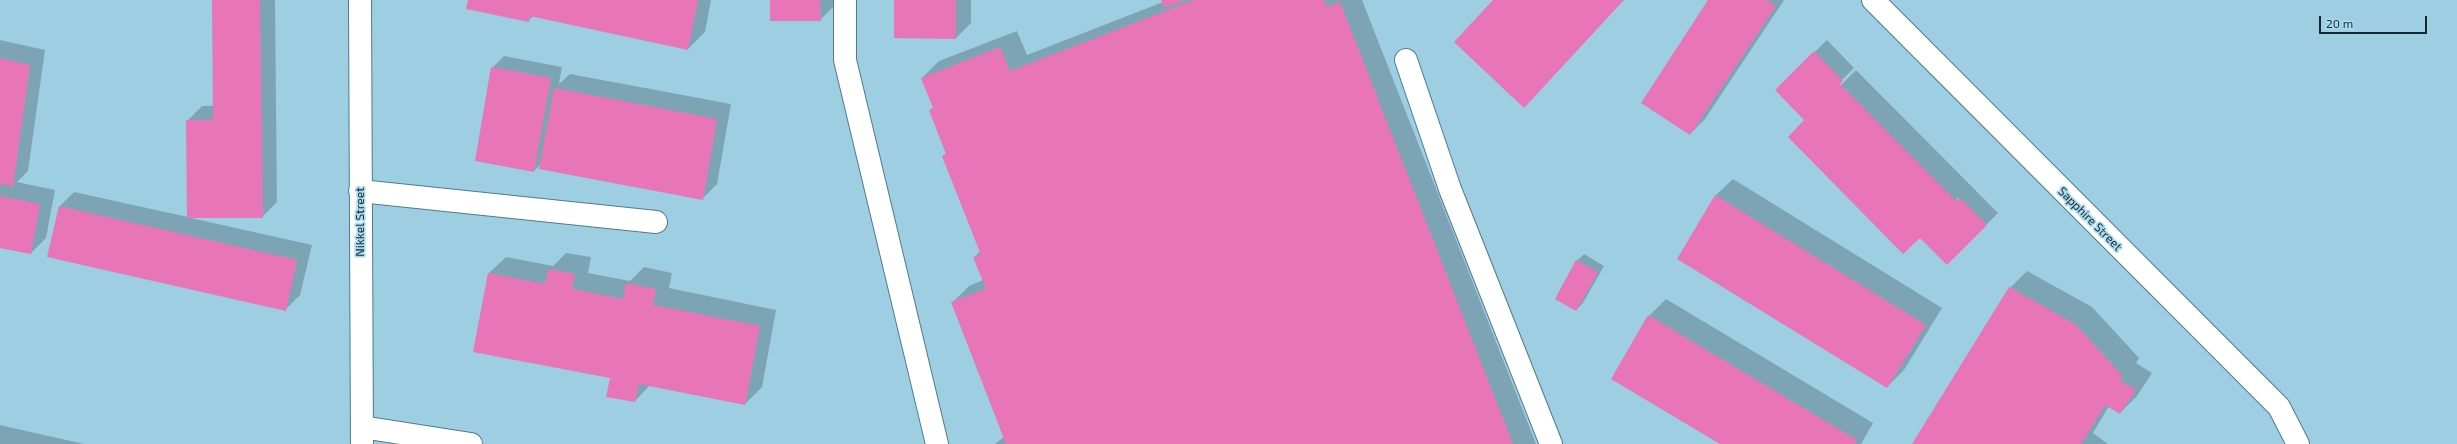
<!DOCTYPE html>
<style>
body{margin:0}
#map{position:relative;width:2457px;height:444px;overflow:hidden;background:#9dcee2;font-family:"Exo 2",sans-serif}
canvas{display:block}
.scale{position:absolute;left:2319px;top:16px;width:108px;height:18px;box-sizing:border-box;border:2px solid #14272f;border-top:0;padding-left:5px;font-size:12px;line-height:14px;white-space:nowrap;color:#14272f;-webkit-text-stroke:3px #aadbef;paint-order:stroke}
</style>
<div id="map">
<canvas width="2457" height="444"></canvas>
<div class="scale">20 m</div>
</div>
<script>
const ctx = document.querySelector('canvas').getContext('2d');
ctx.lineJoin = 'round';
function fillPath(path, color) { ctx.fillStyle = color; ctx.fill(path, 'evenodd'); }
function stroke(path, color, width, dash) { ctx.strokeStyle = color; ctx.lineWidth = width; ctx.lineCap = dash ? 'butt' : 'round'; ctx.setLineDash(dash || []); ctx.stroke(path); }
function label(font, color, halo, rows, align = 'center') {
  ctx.font = font + ' "Exo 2",sans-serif'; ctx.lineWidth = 3.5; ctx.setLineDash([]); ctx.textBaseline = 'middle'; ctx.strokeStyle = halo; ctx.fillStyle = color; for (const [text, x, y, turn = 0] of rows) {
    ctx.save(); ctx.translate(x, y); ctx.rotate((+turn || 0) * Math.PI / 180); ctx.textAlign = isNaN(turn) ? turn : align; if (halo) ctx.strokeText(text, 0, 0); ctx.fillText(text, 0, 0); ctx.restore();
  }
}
fillPath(new Path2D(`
 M213,0H275L277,202L262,217L191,218L312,245L300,295L285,310L59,207L74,192L188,217L187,121L202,106H214Z
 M469,0H711L705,32L688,49L534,15L528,21Z
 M771,0H835V5L820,20Z
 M895,0H971V23L956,38Z
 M1162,0H1362L1536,444H995L1005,436L952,303L969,286L983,280L974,258L980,251L943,156L947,152L930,111L934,107L922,78L939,61L1017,31L1027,55L1163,2Z
 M1709,0H1784L1705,119L1690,134Z
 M0,40L45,50L28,171L17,182L55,190L46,238L31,253L0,247Z
 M1827,40L1854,68L1804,118L1776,90Z
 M504,56L562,67L559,84L570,74L731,104L717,184L702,199L541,164L534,171L492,68Z
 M1856,70L1998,213L1947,264L1959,197L1903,252L1789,137Z
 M1733,179L1942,308L1904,370L1887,387L1678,258L1716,195Z
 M566,253L591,257L588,273L630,281L644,267L672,273L669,288L776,310L762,387L745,404L650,385L635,401L611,378L489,273L506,257L553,266Z
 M1584,254L1604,266L1583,303L1576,310L1577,261Z
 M2027,271L2092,307L2139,358L2136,363L2152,373L2137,396L2120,413L2109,406L2093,433L2108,444H1913L2010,288Z
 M1666,299L1873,423L1861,444H1722L1649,316Z
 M0,425L84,444H0Z`), '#0003');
fillPath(new Path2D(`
 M212,0H260L263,218H187L186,120H213Z
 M468,0H698L688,50L530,16L529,22L466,9Z
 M770,0H820L821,21H770Z
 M894,0H956V39L894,38Z
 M1161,0H1185L1165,8Z
 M1194,0H1324L1327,7L1340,2L1513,444H1006L951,302L986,289L973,257L981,255L942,156L946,154L929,110L933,108L921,78L1000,47L1010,71Z
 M1493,0H1624L1524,108L1454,42Z
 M1708,0H1767L1776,6L1690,135L1641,103Z
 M1814,51L1843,81L1840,84L1956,201L1960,198L1987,225L1947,265L1920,238L1903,254L1788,137L1804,120L1775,90Z
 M0,58L30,65L13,187L0,184Z
 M491,67L551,78L534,172L475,161Z
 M554,88L717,119L703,200L539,169Z
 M1715,195L1926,325L1887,388L1677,259Z
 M0,196L40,204L31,254L0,248Z
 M59,206L297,260L286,311L47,257Z
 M1576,260L1598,272L1576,311L1555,299Z
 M548,269L575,274L572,289L623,299L626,283L656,289L653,305L760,326L745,405L639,384L635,402L606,397L610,378L473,352L488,273L545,284Z
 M2009,287L2075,324L2122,375L2120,380L2136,390L2120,414L2105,405L2081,444H1912Z
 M1648,315L1857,440L1855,444H1720L1611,379Z`), '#e775b8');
const minor = new Path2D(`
 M360,0L362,444
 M845,0V60L937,444
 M1873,0L2279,407L2298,444
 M1406,60L1450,189L1551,444
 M360,191L656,222
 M362,427L471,444`);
stroke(minor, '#4e7c8f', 24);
stroke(minor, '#fff', 22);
label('12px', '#14272f', '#aadbef', [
 ["Sapphire Street",2090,219,45],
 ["Nikkel Street",360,222,-90]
]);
</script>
